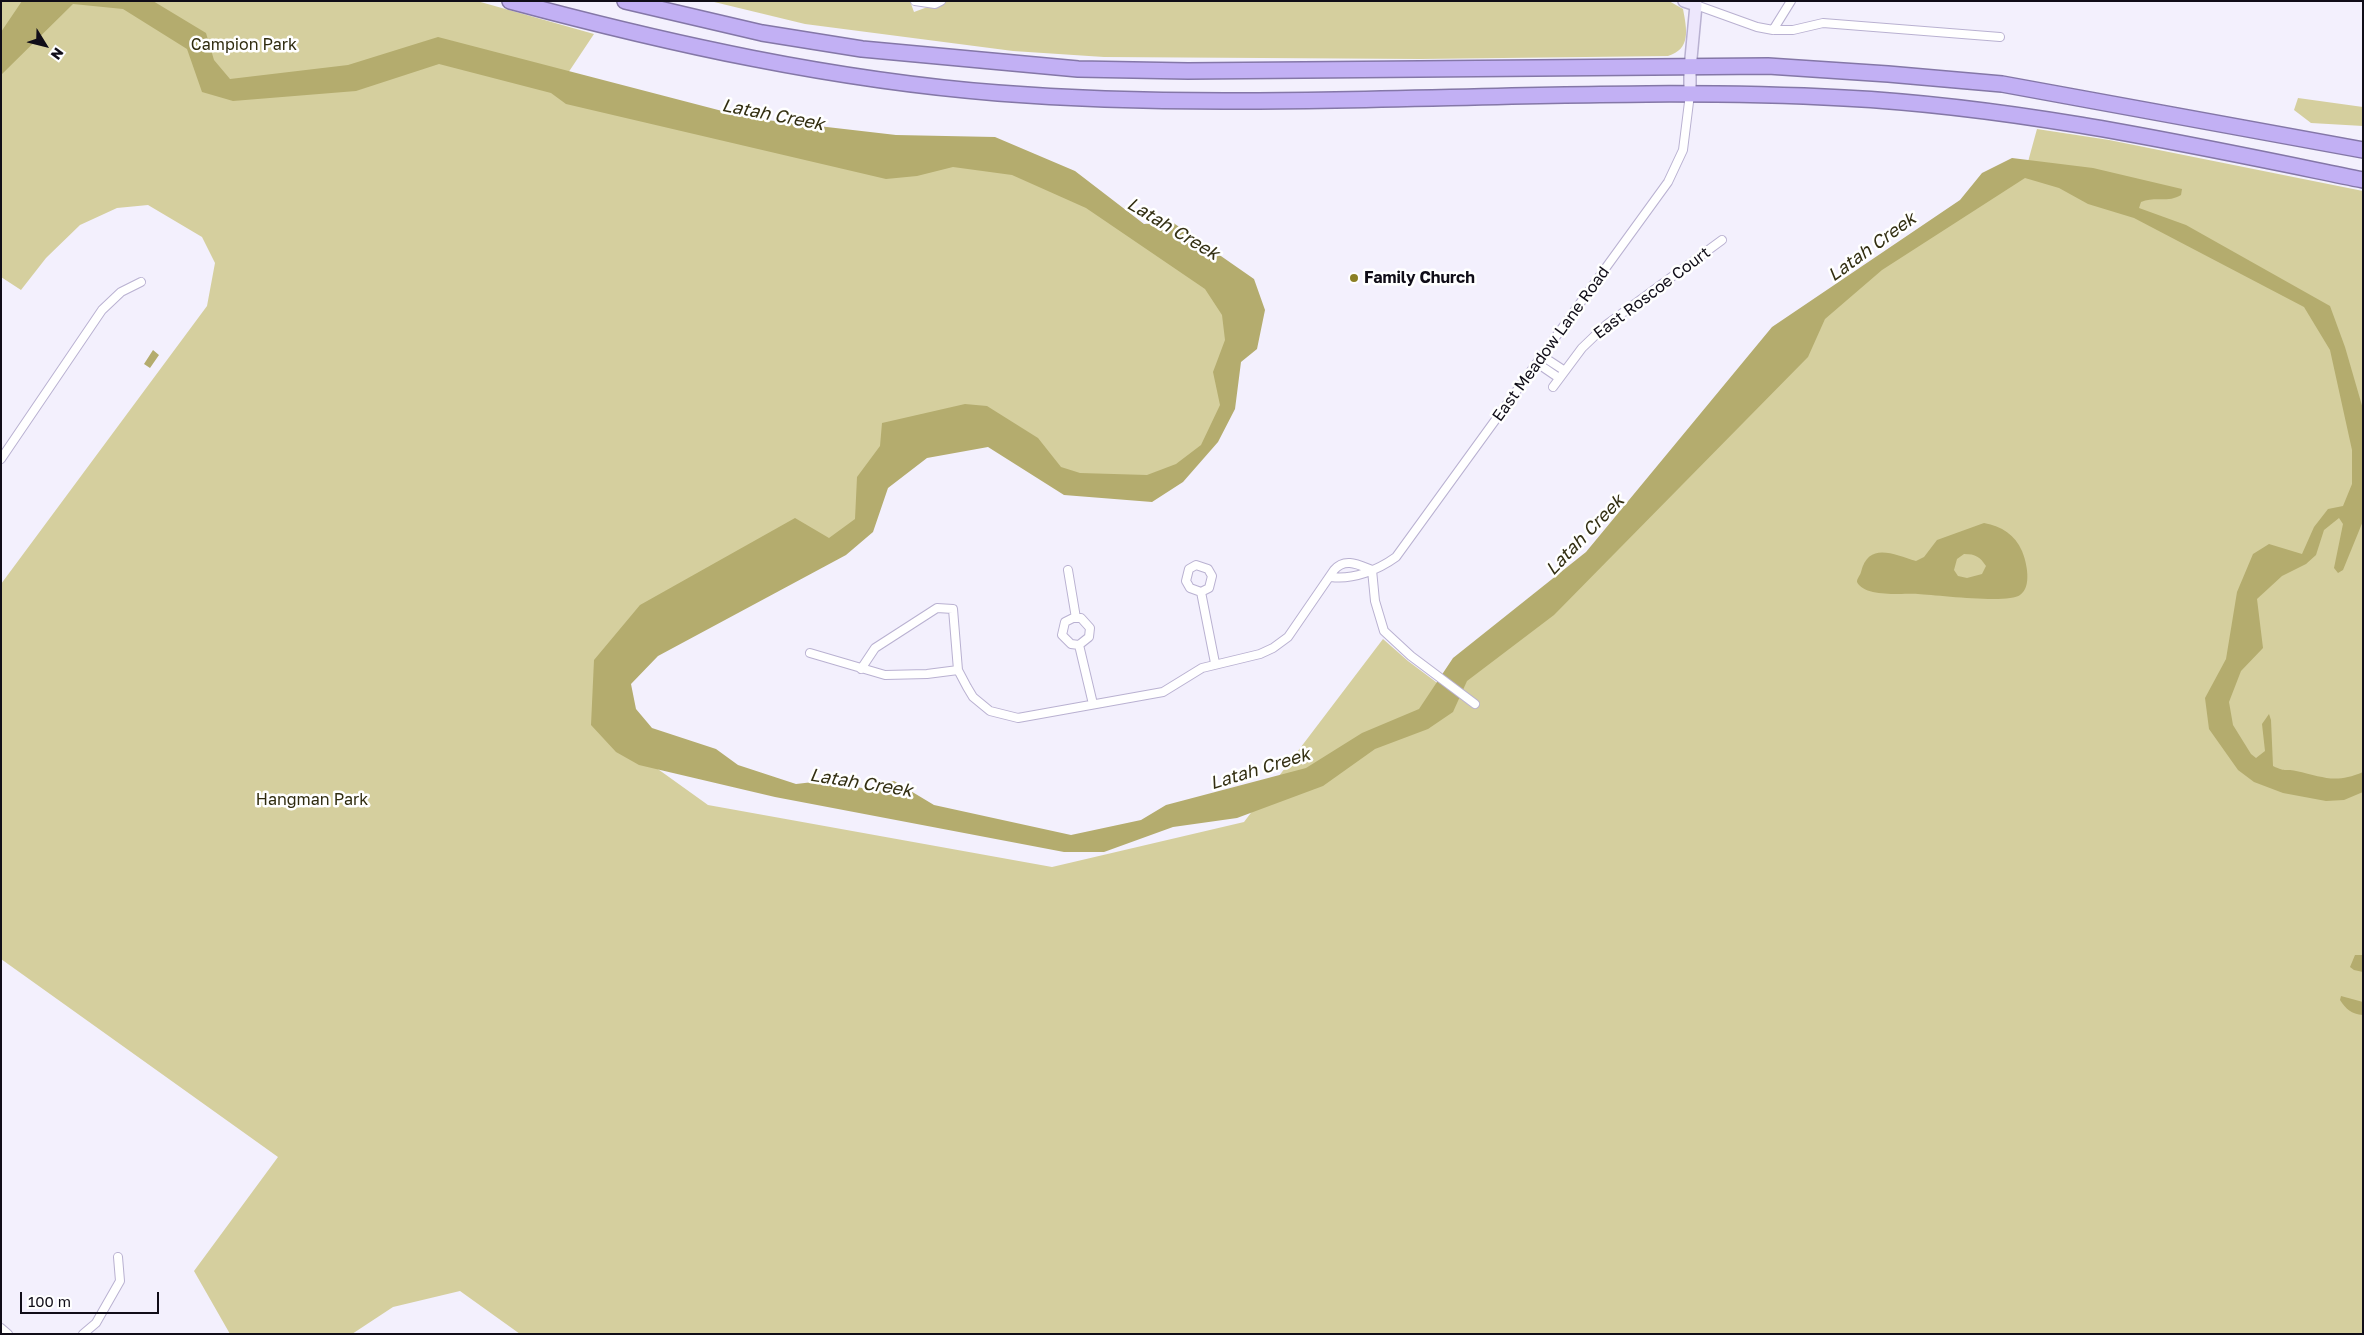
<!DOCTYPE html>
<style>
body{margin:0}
#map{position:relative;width:2364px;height:1335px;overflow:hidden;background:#f3f0fd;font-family:"Golos Text",sans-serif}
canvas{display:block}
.frame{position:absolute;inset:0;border:2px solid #100d18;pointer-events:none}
.north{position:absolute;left:20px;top:20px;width:50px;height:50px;-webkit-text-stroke:4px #fff;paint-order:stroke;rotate:126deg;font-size:14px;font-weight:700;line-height:20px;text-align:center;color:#100d18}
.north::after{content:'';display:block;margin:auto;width:18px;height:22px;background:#100d18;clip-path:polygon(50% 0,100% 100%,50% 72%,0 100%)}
.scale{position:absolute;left:20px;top:1292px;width:139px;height:22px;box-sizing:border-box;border:2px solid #100d18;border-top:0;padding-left:6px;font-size:15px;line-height:18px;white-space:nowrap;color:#100d18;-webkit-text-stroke:4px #fff;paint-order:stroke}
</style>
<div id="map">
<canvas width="2364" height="1335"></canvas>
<div class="frame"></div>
<div class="north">N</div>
<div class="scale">100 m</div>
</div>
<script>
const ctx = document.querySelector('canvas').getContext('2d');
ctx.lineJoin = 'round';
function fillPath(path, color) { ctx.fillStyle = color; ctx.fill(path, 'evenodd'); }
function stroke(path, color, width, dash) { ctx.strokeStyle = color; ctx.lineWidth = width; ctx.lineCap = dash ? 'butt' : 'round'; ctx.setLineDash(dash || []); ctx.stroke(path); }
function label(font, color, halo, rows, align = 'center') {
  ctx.font = font + ' "Golos Text",sans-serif'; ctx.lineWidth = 5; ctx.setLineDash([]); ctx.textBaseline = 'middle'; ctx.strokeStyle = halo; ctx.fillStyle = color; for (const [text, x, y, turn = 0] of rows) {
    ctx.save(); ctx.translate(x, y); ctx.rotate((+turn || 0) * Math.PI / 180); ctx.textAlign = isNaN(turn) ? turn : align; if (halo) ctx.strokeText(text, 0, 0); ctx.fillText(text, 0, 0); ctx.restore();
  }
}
fillPath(new Path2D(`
 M1,1H477L594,34L560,85L749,133L951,152L1068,185L1237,309L1227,408L1210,443L1180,474L1061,481L1021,445L916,435L865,524L612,670L655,767L708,805L1052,867L1244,822L1383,639L1408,661L1444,688L1541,608L1820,311L2026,169L2037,129L2109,140L2363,191V1334H520L460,1291L393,1307L352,1334H230L194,1271L278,1157L1,959V584L207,306L215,263L202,237L148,205L117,208L80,225L46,258L21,290L1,277Z
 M710,1H910L914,12L944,1H1669L1683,9C1687,30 1691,49 1668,56L1420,59L1104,57L1013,51L805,24Z
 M2298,98L2363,107V126L2311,123L2294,110Z`), '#d5cf9e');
fillPath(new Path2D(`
 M22,1H153L206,33L214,60L230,79L348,65L438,37L749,118L896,135L995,137L1075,171L1144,224L1172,222L1254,279L1265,310L1257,349L1241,362L1235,409L1218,442L1183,482L1152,502L1064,495L988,447L927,458L888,488L873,532L846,555L658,656L631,684L636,709L652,728L716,749L738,765L796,784L822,781L862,788L894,781L934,805L1071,835L1141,820L1166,805L1306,768L1362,733L1419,709L1453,658L1586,552L1772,327L1960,200L1982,173L2012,158L2093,168L2182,189L2181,195C2169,203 2154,196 2141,202L2139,208L2186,225L2330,306L2345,347L2363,409V521L2343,570L2338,573L2334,568L2343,524L2339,518L2324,530L2316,555L2306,564L2282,576L2257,599L2263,648L2241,671L2229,702L2233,725L2251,754L2256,758L2265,751L2262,724L2269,714L2271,720L2273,766C2287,773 2285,768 2296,771C2324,777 2335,784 2363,772V792L2344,800L2326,801L2283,793L2254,782L2238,770L2209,729L2205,698L2226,659L2237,592L2253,554L2269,544L2302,554L2314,527L2328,509L2343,506L2352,484V450L2330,350L2304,307L2134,218L2088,204L2059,188L2025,178L1882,270L1825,319L1808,357L1554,615L1467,681L1453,712L1428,729L1375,749L1323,786L1237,818L1173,827L1104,852H1064L775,797L639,765L616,752L591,725L594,660L640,605L795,518L829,538L855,519L857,477L880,446L882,423L965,404L987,406L1038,438L1061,467L1080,473L1147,475L1176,464L1201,445L1220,405L1213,372L1225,340L1222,315L1205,289L1086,208L1012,175L953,167L917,176L886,179L566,104L551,93L439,64L356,91L233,101L202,92L187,49L123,9L73,4L1,75V32Z
 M153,350L159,355L150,368L144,364Z
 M1984,523C2002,526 2015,535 2022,551C2027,563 2032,587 2020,595C2009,604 1936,595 1918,594C1903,593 1865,598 1857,582C1857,578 1860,576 1861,572C1869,541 1894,555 1916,561L1924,557L1937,540ZM1964,554C1976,554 1980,557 1986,566L1982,574L1967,578L1958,576L1954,570L1957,559Z
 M2355,955H2363V972L2354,970L2350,967Z
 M2341,996L2363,1002V1015C2351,1014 2346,1009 2340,1000Z`), '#b4ac6e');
const street = new Path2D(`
 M915,1L935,4L941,1
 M1696,5L1757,27L1773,30H1793L1823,23L2000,37
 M1773,30L1791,1
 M1542,356L1565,371
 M1537,363L1559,378
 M1553,387L1582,348L1606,325L1722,240
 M1,459L102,310L121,292L141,282
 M1068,570L1076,618
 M1372,570L1375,601L1384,631L1411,656L1475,704
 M1331,577C1353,580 1378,570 1396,557L1668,182L1683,150L1690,94
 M1201,592L1190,588L1186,581L1189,569L1196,565L1208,569L1212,576L1209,588L1201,592L1215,663
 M1079,645L1071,644L1062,635L1065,622L1073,618H1081L1090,628L1089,637L1079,645L1093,704
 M810,653L885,675L927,674L958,670
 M861,669L875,648L937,608L953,609L958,670L967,687L973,697L990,711L1018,718L1163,692L1202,668L1260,654L1273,648L1288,637L1334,570C1345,557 1359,565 1372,570
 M1,1328L8,1334
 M83,1334L96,1323L120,1281L118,1257`);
const secondary = new Path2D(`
 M1684,1L1696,5L1690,69V94`);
const highway = new Path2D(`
 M510,1C670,44 833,80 998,93C1280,115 1562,83 1844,98C2019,107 2191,145 2363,180
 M625,1L762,33L862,49L1078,69L1188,71L1768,66L1888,74L2002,84L2363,150`);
stroke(street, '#b9b1d1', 10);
stroke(secondary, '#b9b1d1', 14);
stroke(highway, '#8477a7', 18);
stroke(street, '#fff', 8);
stroke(secondary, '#ede7fc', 11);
stroke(highway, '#c2b0f4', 15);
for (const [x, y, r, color] of [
 [1354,278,5,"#8b7f25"]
]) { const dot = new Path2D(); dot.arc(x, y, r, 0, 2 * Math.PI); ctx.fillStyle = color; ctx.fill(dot); stroke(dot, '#fff', 2); }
label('16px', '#2f2b0f', '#fff', [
 ["Campion Park",244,45],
 ["Hangman Park",312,800]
]);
label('bold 16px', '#100d18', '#fff', [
 ["Family Church",1364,278]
], 'left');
label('16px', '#100d18', '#fff', [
 ["East Roscoe Court",1652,293,-37],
 ["East Meadow Lane Road",1551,344,-54]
]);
label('italic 18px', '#332f12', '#fff', [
 ["Latah Creek",773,115,11],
 ["Latah Creek",1173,229,31],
 ["Latah Creek",1872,247,-36],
 ["Latah Creek",1585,535,-46],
 ["Latah Creek",1260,769,-17],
 ["Latah Creek",861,783,9]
]);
</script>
